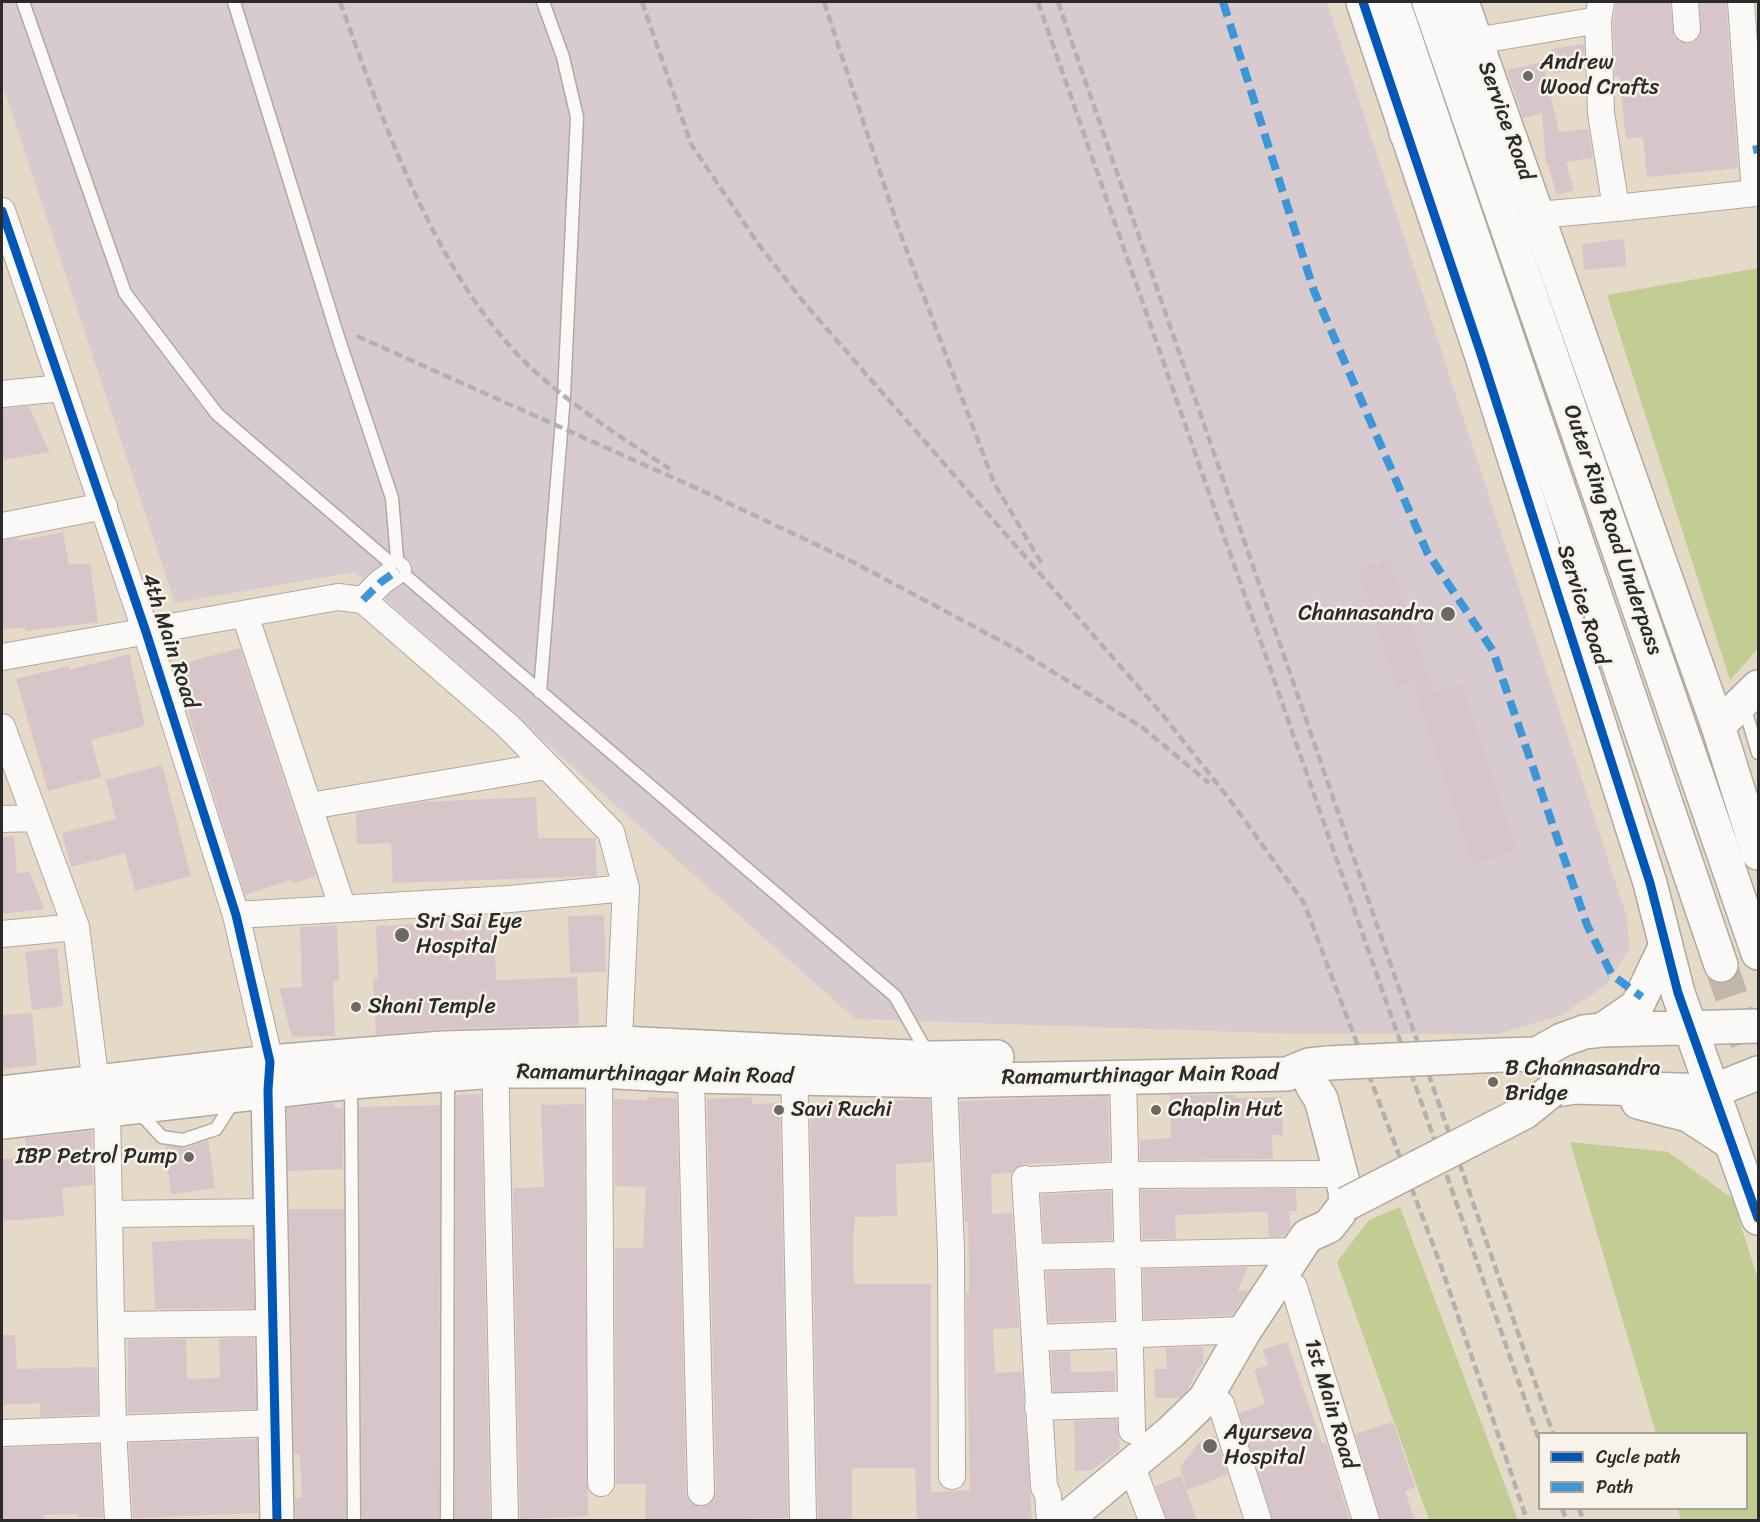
<!DOCTYPE html>
<style>
body{margin:0}
#map{position:relative;width:1760px;height:1522px;overflow:hidden;background:#e5d9c8;font-family:Sriracha,sans-serif}
canvas{display:block}
.frame{position:absolute;inset:0;border:3px solid #2b2b2b;pointer-events:none}
.legend{position:absolute;left:1538px;top:1432px;width:210px;height:78px;box-sizing:border-box;background:#f7f3e8;border:2px solid #a5a39c;margin:0;padding:8px 10px;list-style:none;font-size:18px;color:#2b2b2b}
.legend li{display:flex;align-items:center;gap:12px;height:30px}
.legend b{width:30px;border:2px solid #a5a39c}
</style>
<div id="map">
<canvas width="1760" height="1522"></canvas>
<div class="frame"></div>
<ul class="legend">
<li><b style="height:8px;background:#0057b8"></b>Cycle path</li>
<li><b style="height:8px;background:#3c96d7"></b>Path</li>
</ul>
</div>
<script>
const ctx = document.querySelector('canvas').getContext('2d');
ctx.lineJoin = 'round';
function fillPath(path, color) { ctx.fillStyle = color; ctx.fill(path, 'evenodd'); }
function stroke(path, color, width, dash) { ctx.strokeStyle = color; ctx.lineWidth = width; ctx.lineCap = dash ? 'butt' : 'round'; ctx.setLineDash(dash || []); ctx.stroke(path); }
function label(font, color, halo, rows, align = 'center') {
  ctx.font = font + ' Sriracha,sans-serif'; ctx.lineWidth = 5; ctx.setLineDash([]); ctx.textBaseline = 'middle'; ctx.strokeStyle = halo; ctx.fillStyle = color; for (const [text, x, y, turn = 0] of rows) {
    ctx.save(); ctx.translate(x, y); ctx.rotate((+turn || 0) * Math.PI / 180); ctx.textAlign = isNaN(turn) ? turn : align; if (halo) ctx.strokeText(text, 0, 0); ctx.fillText(text, 0, 0); ctx.restore();
  }
}
fillPath(new Path2D(`
 M2,2H1327L1627,917L1629,949L1606,985L1562,1015L1497,1034H1299L855,1019L355,572L175,603L2,83Z`), '#d7cbcf');
fillPath(new Path2D(`
 M1758,268V649L1730,680L1607,295Z
 M1570,1142L1668,1152L1732,1198L1758,1279V1520H1681L1678,1509L1746,1508V1434L1656,1433Z
 M1400,1207L1518,1520H1429L1337,1262L1369,1220Z`), '#c2cd94');
fillPath(new Path2D(`
 M1616,2H1670L1674,37L1688,44L1695,42L1701,35L1700,2H1726L1738,168L1647,177L1643,137L1626,139L1619,76L1615,77L1613,21Z
 M1584,44L1585,70L1553,73L1551,49Z
 M1543,62L1559,132L1588,129L1593,158L1566,162L1574,190L1557,195L1548,164H1546L1542,113L1523,118L1507,70Z
 M1624,239L1626,266L1584,270L1582,244Z
 M29,406L49,452L2,460V409Z
 M63,532L69,565L90,563L98,622L25,631V627L2,630V541L17,538L18,541Z
 M1389,559L1434,693L1461,684L1517,851L1473,865L1412,682L1397,688L1358,570Z
 M240,648L316,876L292,884L291,880L245,895L174,666Z
 M129,654L145,726L91,740L101,777L48,791L16,679L69,666L70,670Z
 M162,765L191,876L135,891L125,853L71,867L62,833L116,819L106,780Z
 M536,797L538,838H595L597,876L393,883L391,843L357,844L356,813L425,802Z
 M14,836L17,873L30,872L44,909L2,914V837Z
 M604,915L606,972L570,973L568,916Z
 M494,920L496,980L577,977L579,1025L442,1029L376,1035L373,979L378,978L376,926Z
 M337,925L339,981H333L335,1036L292,1037L279,988L302,987L300,927Z
 M57,948L63,1006L32,1010L25,952Z
 M32,1013L37,1065L2,1069V1015Z
 M481,1094L490,1521H455L456,1095Z
 M1170,1095H1235V1098L1282,1097L1283,1135H1272L1273,1159L1140,1160V1140L1171,1138Z
 M1108,1096L1110,1161L1023,1164L1011,1173L991,1174L992,1214L1012,1213L1019,1328L993,1329L995,1373L1022,1372L1032,1521H917L915,1468H852V1520H818L810,1104L930,1099L932,1162L896,1164L897,1216L855,1217L853,1242L854,1284H931V1492L970,1490L966,1294H969V1257L968,1222H965L960,1101Z
 M647,1097L677,1098L686,1492L689,1500L701,1507L709,1504L716,1492L707,1099L752,1097V1104L780,1103L788,1518L645,1521L646,1484H616L615,1248H643L646,1187L615,1186L614,1099L647,1100Z
 M334,1103V1108H343V1169L288,1171L287,1108Z
 M584,1104L588,1516L520,1519L513,1188L544,1187L541,1105Z
 M440,1105L439,1521H362L359,1107Z
 M92,1131L93,1185L62,1188L64,1216L2,1221V1159L27,1158L25,1138Z
 M208,1140L215,1188L171,1194L165,1146L185,1148Z
 M1296,1189L1297,1211H1289L1290,1228L1284,1236L1269,1237L1268,1212H1257L1175,1215L1176,1239H1142L1141,1190Z
 M1111,1191L1112,1240L1044,1242L1041,1195Z
 M289,1209H344L346,1521H296L295,1498H302L300,1454H294Z
 M210,1239H252L254,1308L155,1309L152,1242Z
 M1248,1267L1238,1291L1249,1290L1232,1315L1144,1319L1143,1269Z
 M1113,1270L1114,1320L1049,1322L1046,1272Z
 M2,1335H15L17,1369L97,1367L98,1414L40,1417V1403L2,1405Z
 M254,1338L256,1409L128,1413V1340L186,1339L187,1379L220,1378L219,1339Z
 M1287,1342L1322,1443L1327,1444L1350,1521H1273L1239,1413L1265,1404L1254,1370L1268,1365L1263,1350Z
 M1203,1347V1365L1198,1368L1187,1391L1179,1398H1155L1154,1369H1167L1166,1348Z
 M1051,1352H1070L1071,1372L1114,1371L1115,1390L1053,1392Z
 M1117,1419L1120,1449L1092,1470L1075,1471L1074,1421Z
 M1393,1422L1415,1487L1405,1491L1415,1521H1381L1355,1434Z
 M1215,1436L1228,1474L1187,1490L1180,1468L1198,1443Z
 M257,1439L258,1513L133,1518L129,1443Z
 M99,1444L103,1517H77V1514L44,1515V1519L2,1520V1448Z
 M1181,1476L1197,1521H1167L1155,1486Z`), '#d7c5c9');
stroke(new Path2D(`
 M1721,965L1758,1076`), '#c0b6a9', 33, [33, 16]);
const lane = new Path2D(`
 M23,2L125,293L217,414L895,996L928,1054
 M234,2L339,340L392,498L398,570
 M540,692L564,395L577,117L563,57L543,2
 M1744,706L1758,753
 M351,1084L354,1520
 M138,1111L162,1137L183,1140L216,1129L235,1099
 M447,1520L448,1075`);
const street = new Path2D(`
 M1685,2L1687,29
 M1476,41L1598,20L1601,2
 M1616,208L1755,193L1741,2
 M2,211L146,632L236,915L270,1062
 M1538,215L1616,208L1601,113L1598,20
 M2,394L62,388
 M2,526L104,506
 M363,600L381,582L398,570
 M245,615L343,909
 M2,657L338,597L363,600L509,727L611,832L626,888L618,1060
 M2,727L76,927L96,1084L107,1108L113,1429L118,1520
 M310,806L546,766
 M2,819L35,818
 M236,915L510,899L626,888
 M2,934L76,927
 M495,1053L505,1520
 M794,1059L803,1520
 M599,1071L601,1483
 M691,1076L701,1492
 M1123,1078L1132,1430
 M944,1081L951,1250L952,1476
 M1025,1179L1044,1487L1048,1495L1050,1520
 M1032,1180L1126,1175L1329,1174
 M110,1214L270,1212
 M1030,1257L1298,1251
 M1294,1287L1366,1520
 M112,1325L273,1323
 M1035,1338L1245,1330
 M1221,1404L1258,1520
 M1038,1407L1131,1404
 M2,1433L275,1423
 M1136,1478L1152,1520`);
const secondary = new Path2D(`
 M1363,2L1481,354L1650,883L1678,993L1758,1218
 M1462,2L1718,726L1758,853
 M1718,726L1758,687
 M1602,1030L1637,1006L1666,945
 M1502,1055L1537,1054L1562,1040L1584,1032L1602,1030L1758,1026
 M270,1069L268,1090L277,1520
 M1551,1091L1575,1087L1713,1091L1758,1073
 M2,1093L270,1062L443,1048L619,1043L931,1058L997,1057
 M1638,1102L1688,1115L1731,1143
 M2,1122L351,1082L494,1071H599L691,1076L944,1081L1287,1074L1309,1065L1328,1063
 M1065,1520L1171,1432L1205,1399L1245,1330L1307,1236L1329,1226L1346,1204L1345,1190L1321,1099L1312,1085L1309,1065`);
const highway = new Path2D(`
 M1393,2L1721,965
 M1429,2L1758,953
 M1406,133L1434,122`);
stroke(lane, '#b0a99e', 15);
stroke(street, '#b0a99e', 28);
stroke(secondary, '#b0a99e', 36);
stroke(highway, '#b0a99e', 36);
stroke(lane, '#fbf9f7', 12);
stroke(street, '#fbf9f7', 26);
stroke(secondary, '#fbf9f7', 33);
stroke(highway, '#fbf9f7', 33);
stroke(new Path2D(`
 M340,2C384,124 440,289 540,376C580,411 625,440 670,469
 M642,2L691,144L759,245L806,305L1162,714L1230,800L1304,903L1441,1266L1527,1520
 M824,2L899,230L994,483L1042,564
 M1038,2L1540,1443
 M1058,2L1553,1434
 M357,336L705,492L853,562L1018,650L1143,728L1209,783
 M1562,1508L1566,1520
 M1579,1508L1583,1520`), '#b3b1ae', 4.5, [9, 4.5]);
const secondaryBridge = new Path2D(`
 M1328,1063L1502,1055
 M1346,1204L1525,1112L1551,1091`);
stroke(secondaryBridge, '#b0a99e', 36, []);
stroke(secondaryBridge, '#fbf9f7', 33);
stroke(new Path2D(`
 M1223,2L1314,291L1427,552L1493,651L1587,925L1612,975L1642,997
 M1753,150L1758,149
 M363,600L381,582L398,570`), '#3c96d7', 8, [15, 8]);
stroke(new Path2D(`
 M1363,2L1481,354L1650,883L1678,993L1758,1218
 M2,211L146,632L236,915L270,1062L268,1090L277,1520`), '#0057b8', 9);
for (const [x, y, r, color] of [
 [1528,76,6,"#6c6862"],
 [1448,614,8,"#6c6862"],
 [402,935,8,"#6c6862"],
 [356,1007,6,"#6c6862"],
 [1493,1082,6,"#6c6862"],
 [779,1110,6,"#6c6862"],
 [1156,1110,6,"#6c6862"],
 [189,1157,6,"#6c6862"],
 [1210,1446,8,"#6c6862"]
]) { const dot = new Path2D(); dot.arc(x, y, r, 0, 2 * Math.PI); ctx.fillStyle = color; ctx.fill(dot); stroke(dot, '#f7f3e8', 2); }
label('22px', '#2b2b2b', '#f7f3e8', [
 ["Andrew",1540,63],
 ["Wood Crafts",1540,88],
 ["Channasandra",1434,614,"right"],
 ["Sri Sai Eye",416,922],
 ["Hospital",416,947],
 ["Shani Temple",368,1007],
 ["B Channasandra",1505,1069],
 ["Bridge",1505,1094],
 ["Savi Ruchi",791,1110],
 ["Chaplin Hut",1168,1110],
 ["IBP Petrol Pump",177,1157,"right"],
 ["Ayurseva",1224,1433],
 ["Hospital",1224,1458]
], 'left');
label('22px', '#2b2b2b', '#f7f3e8', [
 ["Service Road",1505,121,70],
 ["Outer Ring Road Underpass",1612,530,71],
 ["Service Road",1582,605,72],
 ["4th Main Road",169,641,72],
 ["Ramamurthinagar Main Road",655,1075,1],
 ["Ramamurthinagar Main Road",1140,1076,-1],
 ["1st Main Road",1330,1404,73]
]);
</script>
